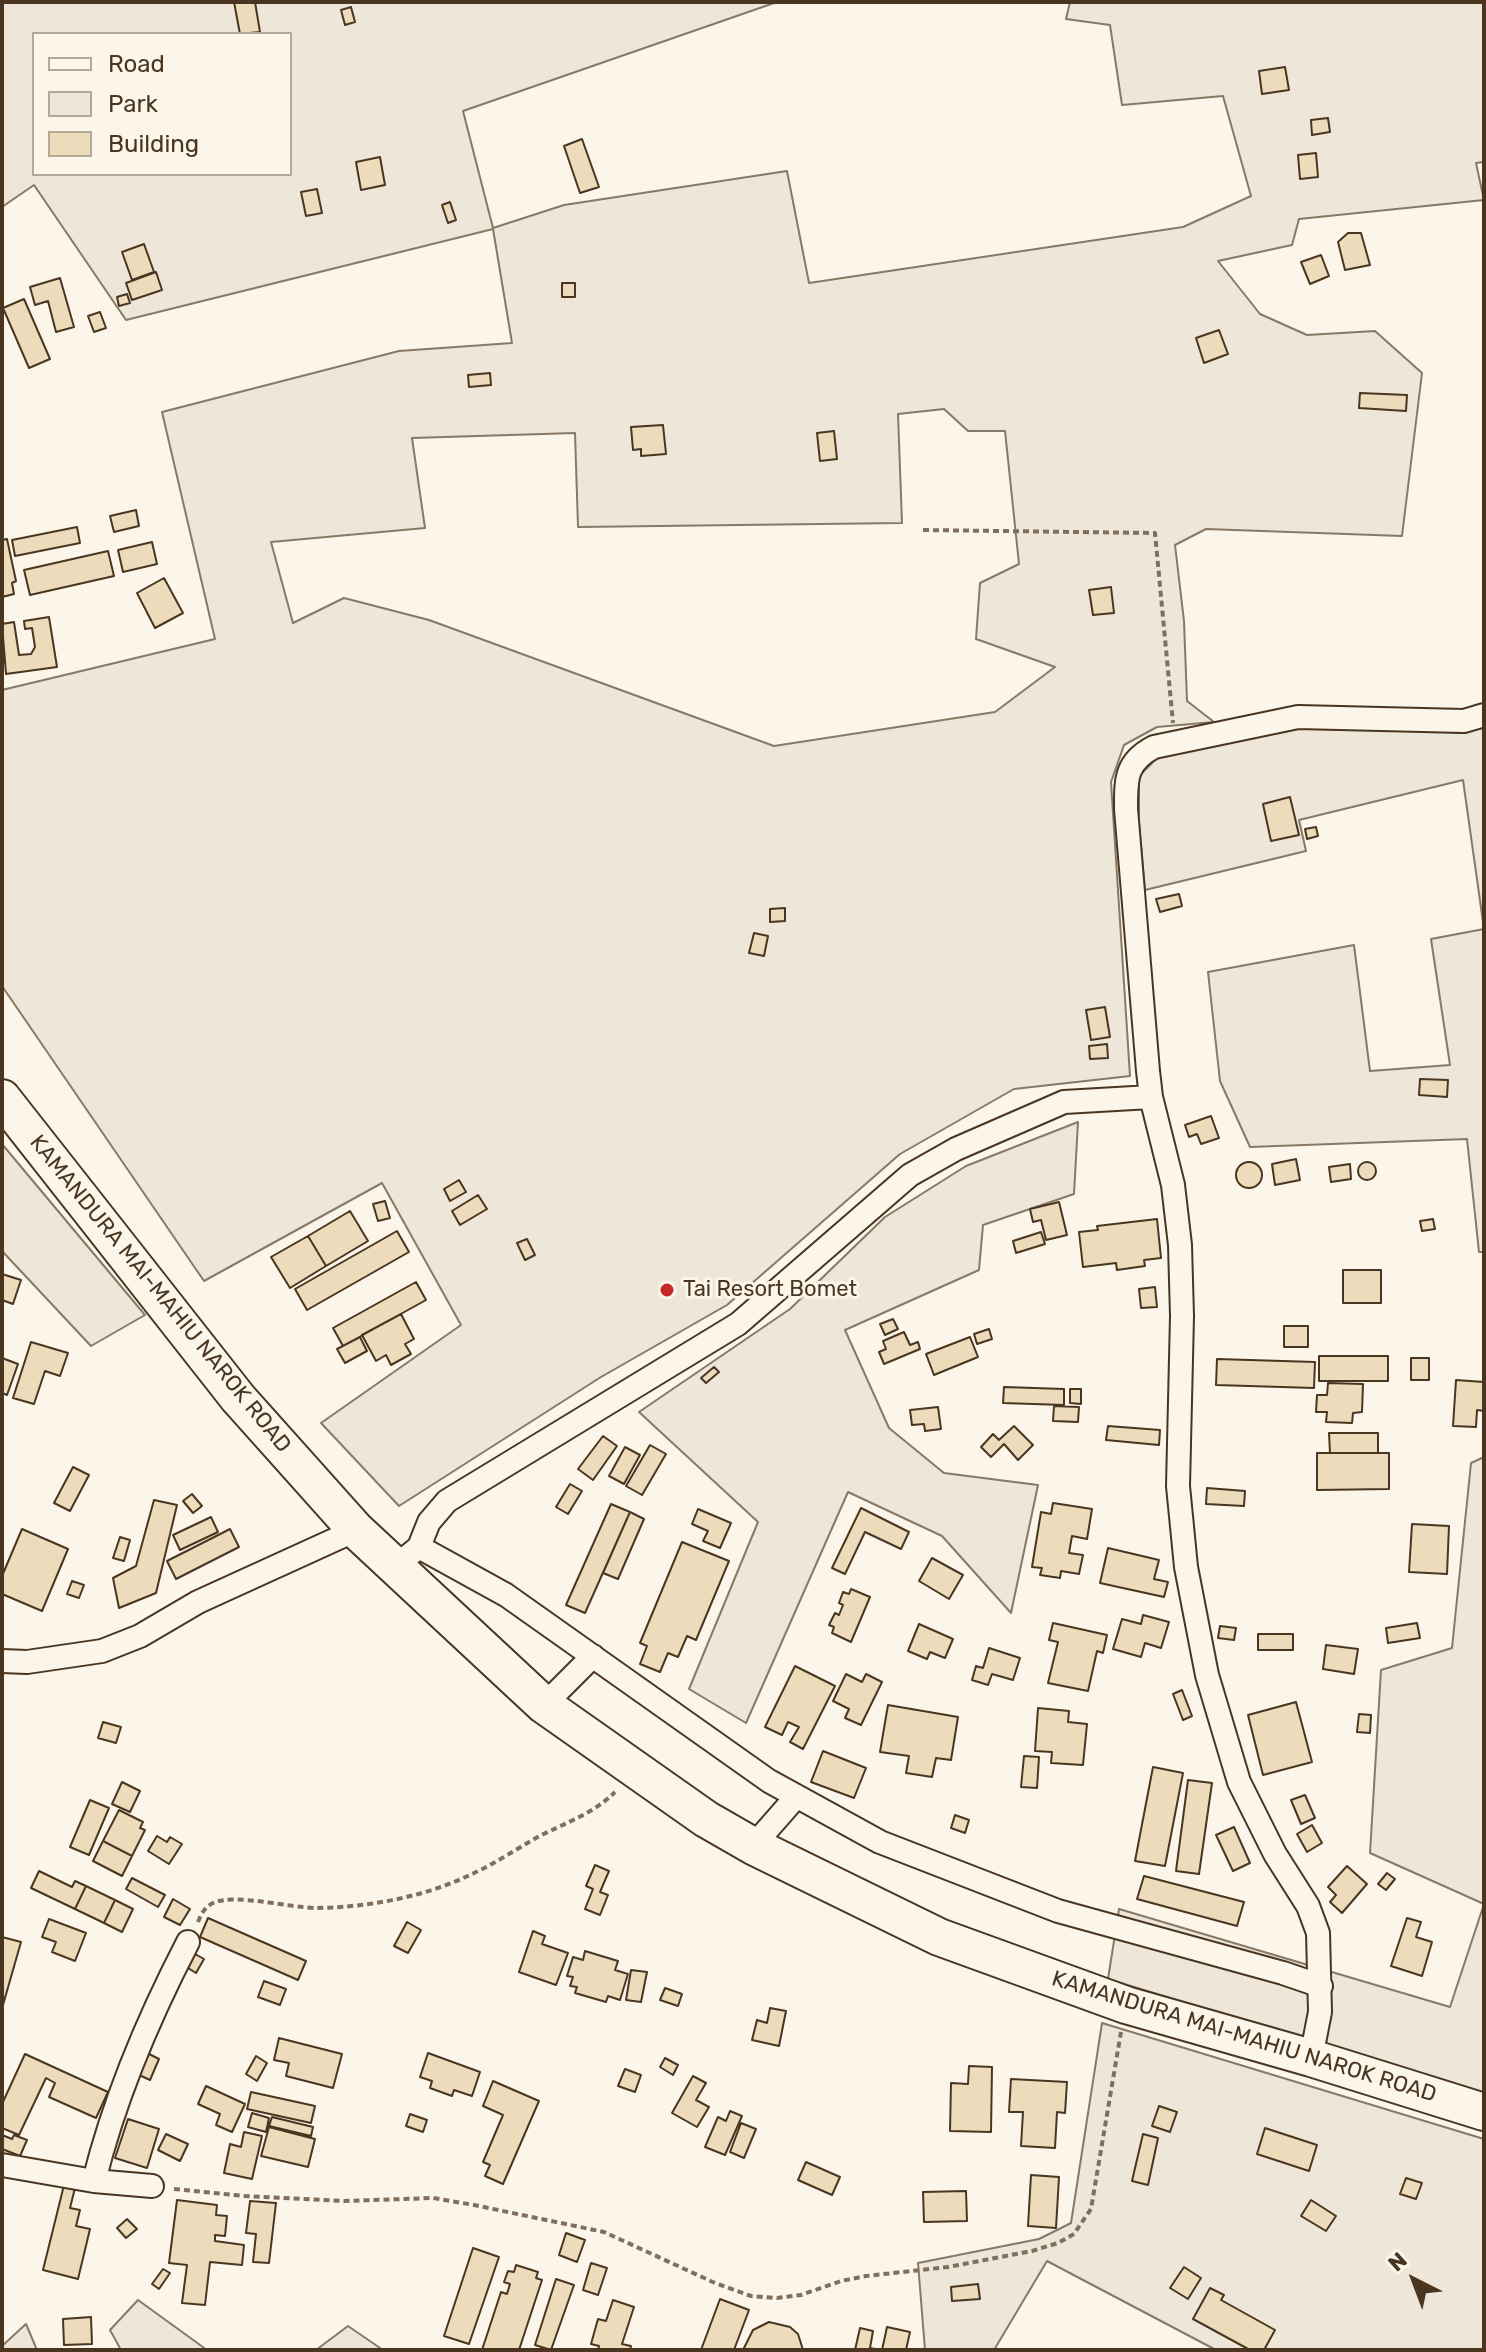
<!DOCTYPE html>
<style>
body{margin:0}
#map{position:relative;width:1486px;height:2352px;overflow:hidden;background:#fbf6e9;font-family:Rubik,sans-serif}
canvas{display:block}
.frame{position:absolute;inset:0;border:4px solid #4a3520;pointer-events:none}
.legend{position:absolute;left:32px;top:32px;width:260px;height:144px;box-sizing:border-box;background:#fbf6e9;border:2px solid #b4a999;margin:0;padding:10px 14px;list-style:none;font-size:24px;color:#4a3520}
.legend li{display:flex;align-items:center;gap:16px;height:40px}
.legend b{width:40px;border:2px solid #b4a999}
.north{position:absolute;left:1374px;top:2240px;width:80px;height:80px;-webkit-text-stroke:6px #fbf6e9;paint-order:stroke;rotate:318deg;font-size:22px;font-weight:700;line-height:32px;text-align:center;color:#4a3520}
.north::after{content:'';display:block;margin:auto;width:28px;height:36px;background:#4a3520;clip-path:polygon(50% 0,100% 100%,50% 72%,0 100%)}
</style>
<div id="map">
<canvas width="1486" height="2352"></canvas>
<div class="frame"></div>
<ul class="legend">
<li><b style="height:10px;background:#fbf6e9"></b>Road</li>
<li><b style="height:22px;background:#ede6d9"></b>Park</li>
<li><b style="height:22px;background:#ecdcbc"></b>Building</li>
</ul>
<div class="north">N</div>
</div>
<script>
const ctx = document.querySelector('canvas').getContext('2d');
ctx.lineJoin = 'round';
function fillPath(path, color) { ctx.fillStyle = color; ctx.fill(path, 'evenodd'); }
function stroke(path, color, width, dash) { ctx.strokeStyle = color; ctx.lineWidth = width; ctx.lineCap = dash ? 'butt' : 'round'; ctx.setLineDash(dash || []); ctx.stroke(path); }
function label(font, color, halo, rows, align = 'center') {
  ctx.font = font + ' Rubik,sans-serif'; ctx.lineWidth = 6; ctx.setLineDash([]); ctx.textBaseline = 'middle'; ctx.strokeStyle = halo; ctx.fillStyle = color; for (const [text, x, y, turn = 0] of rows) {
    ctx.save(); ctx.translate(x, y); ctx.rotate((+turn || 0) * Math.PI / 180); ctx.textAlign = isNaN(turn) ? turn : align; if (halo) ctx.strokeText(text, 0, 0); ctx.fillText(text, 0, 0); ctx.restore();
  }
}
const green = new Path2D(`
 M2,2H777L463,111L493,228L564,205L787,171L809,283L1183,227L1251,196L1223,96L1122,105L1110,25L1066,19L1070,2H1484V162L1476,163L1484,200L1299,219L1292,245L1218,261L1260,314L1307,335L1375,331L1422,373L1402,536L1206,529L1175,545L1184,621L1187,701L1214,722L1157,727L1124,745L1111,782L1130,1076L1014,1089L900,1154L727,1305L601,1377L399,1506L321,1423L461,1325L382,1183L204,1281L2,986V690L215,639L162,412L399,351L512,343L493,229L126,320L34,185L2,207ZM34,34H290V174H34ZM944,409L968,431H1005L1019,564L980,583L976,639L1055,667L995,712L774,746L429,620L344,598L293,623L271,542L425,528L412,438L575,433L578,527L902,523L898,414Z
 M1297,722L1458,733L1484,728V1252H1479L1467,1139L1250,1147L1220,1081L1208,972L1354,945L1370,1071L1450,1065L1431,939L1484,929L1463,780L1299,820L1306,851L1145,890L1139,822V776L1159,756Z
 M1078,1122L1074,1194L983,1225L979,1270L845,1330L889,1428L944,1473L1038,1485L1011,1613L942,1536L848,1492L746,1723L689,1689L758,1522L639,1412L790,1309L885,1217L966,1166Z
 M2,1144L145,1315L91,1346L2,1251Z
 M1484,1457V2095L1108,1979L1119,1909L1450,2007L1484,1904L1370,1853L1381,1670L1452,1648L1471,1463Z
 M1102,2023L1484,2139V2350H1216L1047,2261L994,2350H925L918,2263L1039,2239L1071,2223Z
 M138,2300L207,2350H121L110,2330Z
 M26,2324L37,2350H2V2346Z
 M348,2326L383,2350H316Z`);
fillPath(green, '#ede6d9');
stroke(green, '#887966', 2);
const building = new Path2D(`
 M234,2H255L260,32L240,34Z
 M351,7L355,22L345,25L341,10Z
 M1285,67L1289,90L1262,94L1259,71Z
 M1328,118L1330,132L1312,135L1311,120Z
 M582,139L599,187L580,193L564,146Z
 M1316,153L1318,177L1300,179L1298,155Z
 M380,157L385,185L361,190L356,162Z
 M317,189L322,213L306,216L301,192Z
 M450,202L456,220L448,223L442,205Z
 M1348,233H1361L1370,265L1345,270L1338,242Z
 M144,244L154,272L132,280L122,252Z
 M1321,255L1329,276L1310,284L1301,262Z
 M156,272L162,290L132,300L126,283Z
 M60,278L74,327L56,332L48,301L35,305L30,287Z
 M562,283H575V297H562Z
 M127,294L130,303L119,306L117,297Z
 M24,299L50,359L29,368L3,308Z
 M100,312L106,328L94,332L88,316Z
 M1219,330L1228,354L1204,363L1196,338Z
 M490,373L491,385L469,387L468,375Z
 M1360,393L1407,395L1406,411L1359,408Z
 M663,425L666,454L641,456V449L633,450L631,427Z
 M834,431L837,459L820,461L817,433Z
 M136,510L139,526L114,532L110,516Z
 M77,527L80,543L15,556L12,540Z
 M7,539L16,581L12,583L14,594L2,597V540Z
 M152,542L157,564L123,572L118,550Z
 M108,551L114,576L30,595L24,570Z
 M164,578L183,613L155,628L137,593Z
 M1111,587L1114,613L1093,615L1089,590Z
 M49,617L57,667L6,674L2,624L14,622L19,655L31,654L35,647L32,628L25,629L24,621Z
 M1290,797L1299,835L1271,841L1263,804Z
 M1316,827L1318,836L1307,839L1305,829Z
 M1179,894L1182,906L1160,912L1156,899Z
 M785,908V921L770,922V909Z
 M754,933L768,936L764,956L749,953Z
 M1105,1007L1110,1037L1091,1040L1086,1010Z
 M1107,1044L1108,1058L1090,1059L1089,1046Z
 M1420,1079L1448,1080L1447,1097L1419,1095Z
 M1211,1116L1219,1138L1201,1144L1197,1134L1189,1137L1185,1125Z
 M1296,1159L1300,1180L1275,1185L1272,1164Z
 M1358 1171a9 9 0 1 1 18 0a9 9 0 1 1-18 0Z
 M1236 1175a13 13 0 1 1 26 0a13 13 0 1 1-26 0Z
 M1350,1164L1351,1179L1331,1182L1329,1167Z
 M459,1180L466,1192L450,1201L444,1189Z
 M478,1195L487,1209L460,1225L452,1211Z
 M385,1201L390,1218L378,1221L373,1204Z
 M1059,1202L1067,1235L1046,1240L1041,1220L1033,1222L1030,1209Z
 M350,1211L368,1241L326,1266L308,1236Z
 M1157,1219L1161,1258L1144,1260L1145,1266L1117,1270L1116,1263L1083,1267L1079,1232L1098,1230L1097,1226Z
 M1433,1219L1435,1229L1422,1231L1420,1221Z
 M397,1231L409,1252L307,1310L295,1289Z
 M1041,1232L1045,1244L1016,1253L1013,1241Z
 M308,1236L326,1266L290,1288L271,1257Z
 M527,1239L535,1255L525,1260L517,1243Z
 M1343,1270H1381V1303H1343Z
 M2,1274L21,1280L13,1304L2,1300Z
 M416,1282L426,1300L343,1346L333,1328Z
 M1155,1287L1157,1307L1141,1308L1139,1289Z
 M401,1314L414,1339L405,1344L411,1354L391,1365L386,1355L376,1361L362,1335Z
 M893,1319L898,1329L885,1335L880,1324Z
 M1284,1326H1308V1347H1284Z
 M989,1329L992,1339L977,1344L974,1334Z
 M904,1332L910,1345L918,1342L920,1349L884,1364L879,1352L886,1349L883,1341Z
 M360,1337L367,1351L345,1363L337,1349Z
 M970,1337L978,1357L934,1375L926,1354Z
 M31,1342L68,1353L60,1376L45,1371L34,1404L13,1398Z
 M1319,1356H1388V1381H1319Z
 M2,1358L18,1364L7,1395L2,1393Z
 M1411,1358H1429V1380H1411Z
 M1217,1359L1315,1362L1314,1388L1216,1385Z
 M714,1367L719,1372L706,1383L701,1378Z
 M1456,1380L1484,1382V1411L1477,1410L1476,1427L1453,1426Z
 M1328,1383L1363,1384L1362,1412L1353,1413L1352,1423L1326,1422L1327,1412H1316L1317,1395H1327Z
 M1004,1387L1064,1389V1405L1003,1403Z
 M1070,1389H1081V1404L1070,1403Z
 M1054,1406L1079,1407L1078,1422L1053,1421Z
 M938,1407L941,1429L925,1431L924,1424L912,1425L910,1410Z
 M1014,1426L1033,1445L1018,1460L1004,1444L991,1457L981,1447L993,1434L999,1440Z
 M1108,1426L1160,1430L1159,1445L1106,1440Z
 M1329,1433H1378V1453H1330Z
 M603,1436L617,1446L593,1480L578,1469Z
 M650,1445L666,1454L642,1495L626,1486Z
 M625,1447L640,1455L624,1484L609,1476Z
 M1317,1453H1389V1489L1317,1490Z
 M73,1467L89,1475L70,1511L54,1503Z
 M570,1484L582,1491L568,1514L556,1507Z
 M1207,1488L1245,1491L1244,1506L1206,1504Z
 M192,1494L202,1506L193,1513L183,1501Z
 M154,1500L177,1505L156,1593L119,1608L113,1578L136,1566Z
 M1053,1503L1092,1509L1087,1539L1072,1536L1069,1553L1083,1555L1079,1574L1061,1571L1060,1578L1040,1575L1042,1568L1032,1567L1041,1512L1051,1514Z
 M611,1504L630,1512L585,1613L566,1605Z
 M861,1508L909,1532L901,1549L865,1532L845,1574L832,1568Z
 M698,1509L731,1523L720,1548L703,1541L708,1531L692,1524Z
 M630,1512L644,1519L618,1579L603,1573Z
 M211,1517L218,1532L180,1550L173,1535Z
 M1412,1524L1449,1526L1447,1574L1409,1572Z
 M22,1529L68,1549L42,1611L2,1594V1576Z
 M230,1529L239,1547L176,1579L167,1561Z
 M120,1537L130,1540L124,1561L113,1558Z
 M682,1542L729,1561L696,1640L687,1636L678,1657L668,1653L660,1672L640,1664L647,1646L640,1643Z
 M1108,1548L1159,1560L1154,1579L1168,1582L1164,1597L1100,1583Z
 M932,1558L963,1575L949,1599L919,1581Z
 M72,1581L84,1585L79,1598L67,1594Z
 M851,1589L870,1597L851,1642L832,1633L834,1627L829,1625L835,1613L839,1615L843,1605L839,1603L843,1592L849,1594Z
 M1143,1615L1169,1622L1161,1648L1145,1643L1141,1657L1113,1649L1122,1619L1141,1624Z
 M1053,1623L1107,1635L1103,1653L1097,1651L1088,1691L1048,1683L1058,1642L1049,1640Z
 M1417,1623L1420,1638L1388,1643L1386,1628Z
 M919,1624L953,1639L945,1658L930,1652L927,1659L908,1651Z
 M1220,1626L1236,1628L1234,1640L1218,1638Z
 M1258,1634H1293V1650H1258Z
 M1326,1645L1358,1649L1354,1674L1323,1669Z
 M989,1648L1020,1658L1013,1680L992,1674L988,1685L972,1680L976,1666L983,1668Z
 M795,1666L835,1686L803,1749L790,1742L799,1727L788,1722L782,1735L765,1727Z
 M846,1674L862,1682L866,1674L882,1682L861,1725L845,1718L849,1709L833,1701Z
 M1182,1690L1192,1716L1183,1720L1173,1694Z
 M1296,1702L1312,1762L1263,1775L1248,1715Z
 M888,1705L958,1717L951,1760L936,1758L932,1777L906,1773L909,1756L880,1752Z
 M1038,1708L1069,1711L1068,1722L1087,1724L1083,1765L1051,1763L1052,1752L1035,1751Z
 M1359,1714L1371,1715L1370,1733L1357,1732Z
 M103,1722L121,1727L116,1743L98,1738Z
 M823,1751L866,1768L854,1798L811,1782Z
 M1024,1756L1039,1757L1037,1788L1021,1787Z
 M1153,1767L1183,1773L1165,1866L1135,1861Z
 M1188,1780L1212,1783L1199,1874L1176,1871Z
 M122,1782L140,1791L130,1812L112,1804Z
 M1305,1795L1315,1818L1301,1824L1291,1800Z
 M90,1800L109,1808L89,1855L70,1847Z
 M119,1810L143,1822L140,1828L145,1830L132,1856L103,1841Z
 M955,1815L969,1820L965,1833L951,1828Z
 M1312,1825L1322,1843L1307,1852L1297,1834Z
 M1234,1827L1250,1863L1233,1871L1216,1835Z
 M157,1836L167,1842L170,1837L182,1844L169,1864L148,1851Z
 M103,1841L132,1856L122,1876L93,1861Z
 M595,1865L609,1871L600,1892L608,1895L600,1915L585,1909L593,1889L586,1886Z
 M1347,1866L1367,1884L1342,1913L1330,1902L1336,1895L1328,1887Z
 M39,1871L72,1887L75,1881L86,1886L75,1909L31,1888Z
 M1387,1873L1395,1879L1386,1890L1378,1884Z
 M1144,1876L1244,1902L1237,1926L1137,1899Z
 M132,1878L165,1895L158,1907L126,1889Z
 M86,1886L115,1900L104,1923L75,1909Z
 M173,1899L190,1909L180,1925L164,1917Z
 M115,1900L133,1909L122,1932L104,1923Z
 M208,1918L306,1961L298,1980L200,1937Z
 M1407,1918L1421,1922L1416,1937L1432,1942L1422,1976L1391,1966Z
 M49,1919L86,1933L75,1961L52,1952L56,1942L42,1937Z
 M407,1922L421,1930L408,1953L394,1946Z
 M533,1931L545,1936L542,1944L568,1953L556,1985L519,1972Z
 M2,1937L21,1942L3,2005L2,2004Z
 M585,1951L618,1961L615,1970L628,1974L620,2000L608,1996L606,2002L575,1993L577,1987L570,1986L573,1977L567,1976L573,1957L583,1960Z
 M195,1954L204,1959L196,1973L188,1968Z
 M631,1970L647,1972L641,2002L626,2000Z
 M264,1981L286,1989L280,2005L258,1997Z
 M665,1988L682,1994L678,2006L660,2000Z
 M770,2008L786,2011L779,2046L752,2040L757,2020L767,2023Z
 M279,2038L342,2054L333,2088L286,2076L289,2063L274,2060Z
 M147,2053L159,2059L150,2080L137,2074Z
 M428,2053L480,2072L472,2096L454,2090L452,2096L430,2088L432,2081L420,2077Z
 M25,2054L108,2092L96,2118L49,2097L55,2083L46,2078L19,2135L2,2128V2104Z
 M256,2056L267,2063L257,2081L246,2074Z
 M665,2058L678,2065L673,2075L660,2067Z
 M969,2066L992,2067L991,2132L950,2131L951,2083L968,2084Z
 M625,2069L641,2075L635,2092L618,2086Z
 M693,2076L706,2083L696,2100L709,2107L697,2127L672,2113Z
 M1011,2079L1067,2082L1065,2113L1057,2112L1055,2148L1021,2146L1023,2112H1009Z
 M493,2081L539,2101L503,2184L485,2176L490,2165L483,2162L503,2115L483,2106Z
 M206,2086L245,2104L232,2132L216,2125L220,2114L198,2104Z
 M251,2092L315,2106L311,2123L247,2109Z
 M1159,2106L1177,2112L1170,2132L1152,2126Z
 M730,2111L742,2116L725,2155L705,2147L718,2117L726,2121Z
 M252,2113L269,2118L266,2132L248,2127Z
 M410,2114L427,2120L423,2132L406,2126Z
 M272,2117L313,2127L311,2136L269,2126Z
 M128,2119L159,2129L147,2168L115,2158Z
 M741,2123L756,2129L744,2158L730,2152Z
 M269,2127L315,2139L308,2167L261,2156Z
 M1265,2128L1317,2145L1309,2171L1257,2154Z
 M244,2132L262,2136L252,2179L224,2173L230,2144L241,2147Z
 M166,2134L188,2144L180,2161L158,2150Z
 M1143,2134L1158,2138L1148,2185L1132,2181Z
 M2,2135L12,2139L14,2135L27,2140L20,2156L2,2149Z
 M806,2162L840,2177L832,2195L798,2180Z
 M1031,2175L1059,2177L1056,2228L1028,2226Z
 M1406,2178L1422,2183L1416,2199L1400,2194Z
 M64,2185L75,2188L70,2208L80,2210L76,2226L90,2229L78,2279L43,2270Z
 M966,2191L967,2221L924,2222L923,2192Z
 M177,2200L217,2205L216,2215L227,2216L225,2236L215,2235V2241L244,2245L242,2265L210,2262L205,2305L182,2303L187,2265L169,2263Z
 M1311,2200L1336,2216L1326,2231L1301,2216Z
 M250,2201L276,2203L269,2263L253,2262L256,2234L246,2233Z
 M127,2219L137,2229L126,2238L117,2228Z
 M566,2233L585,2240L577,2262L559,2255Z
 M473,2248L499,2257L469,2344L444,2336Z
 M591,2263L607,2268L598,2295L583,2290Z
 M516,2265L538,2272L536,2278L542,2280L519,2350H482L501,2292L507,2294L510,2284L504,2282L508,2271L514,2272Z
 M1184,2267L1201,2278L1188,2299L1170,2288Z
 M163,2269L170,2273L159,2289L152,2284Z
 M556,2279L574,2285L551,2350L535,2345Z
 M978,2284L980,2299L952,2301L951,2287Z
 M1210,2288L1224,2295L1221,2300L1275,2330L1264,2350H1250L1193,2319Z
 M720,2299L749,2310L734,2350H701Z
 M613,2300L634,2307L622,2344L631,2346L630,2350H598L599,2346L591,2344L598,2319L606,2321Z
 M91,2317L92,2344L64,2345L63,2319Z
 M769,2322L790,2327L798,2334L803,2350H743L753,2330Z
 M887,2327L910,2332L906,2350H882Z
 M860,2328L873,2331L870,2348L880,2350H855Z`);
fillPath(building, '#ecdcbc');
stroke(building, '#4a3520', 2);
const minor = new Path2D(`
 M419,1547L506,1595L769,1781L880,1842L1058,1911L1283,1973L1321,1986
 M408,1556L419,1547L429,1522L447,1501L738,1324L910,1175L956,1149L1064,1102L1151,1097
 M2,1661L27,1662L102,1651L140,1636L198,1602L356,1530
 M544,1705L593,1656
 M753,1846L796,1797
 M1311,2058L1320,2012L1318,1933L1308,1906L1275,1854L1239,1782L1207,1675L1186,1567L1178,1486L1182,1316L1180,1245L1173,1185L1151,1097L1148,1071L1126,809C1126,780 1125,762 1154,747L1298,717L1464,721L1484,715
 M2,2165L94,2181L152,2186
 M94,2181C115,2096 148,2019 188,1942`);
const trunk = new Path2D(`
 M2,1098L238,1398L356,1530L544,1705L706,1819L753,1846L939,1937L1126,2005L1311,2058L1484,2112`);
stroke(minor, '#4a3520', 26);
stroke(trunk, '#4a3520', 40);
stroke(new Path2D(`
 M923,530L1155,533L1173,723
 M198,1922C201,1914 205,1907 213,1903C234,1893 291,1908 317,1908C369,1907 425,1897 472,1874C494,1864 515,1850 536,1838C564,1823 592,1815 615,1792
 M174,2189L245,2196L345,2201L433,2198L474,2205L604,2232L715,2283L751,2296L777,2298L801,2295L841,2281L866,2276L948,2267L1032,2251L1058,2243L1074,2234L1091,2209L1121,2032`), '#7f6f5c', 4, [6, 4]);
stroke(minor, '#fbf6e9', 22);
stroke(trunk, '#fbf6e9', 36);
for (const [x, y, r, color] of [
 [667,1290,8,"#c62828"]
]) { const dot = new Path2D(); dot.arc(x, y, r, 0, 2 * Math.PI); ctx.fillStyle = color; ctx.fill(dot); stroke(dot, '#fbf6e9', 3); }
label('22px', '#4a3520', '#fbf6e9', [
 ["Tai Resort Bomet",683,1290]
], 'left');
label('22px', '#4a3520', '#fbf6e9', [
 ["KAMANDURA MAI-MAHIU NAROK ROAD",160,1294,51],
 ["KAMANDURA MAI-MAHIU NAROK ROAD",1244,2037,17]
]);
</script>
